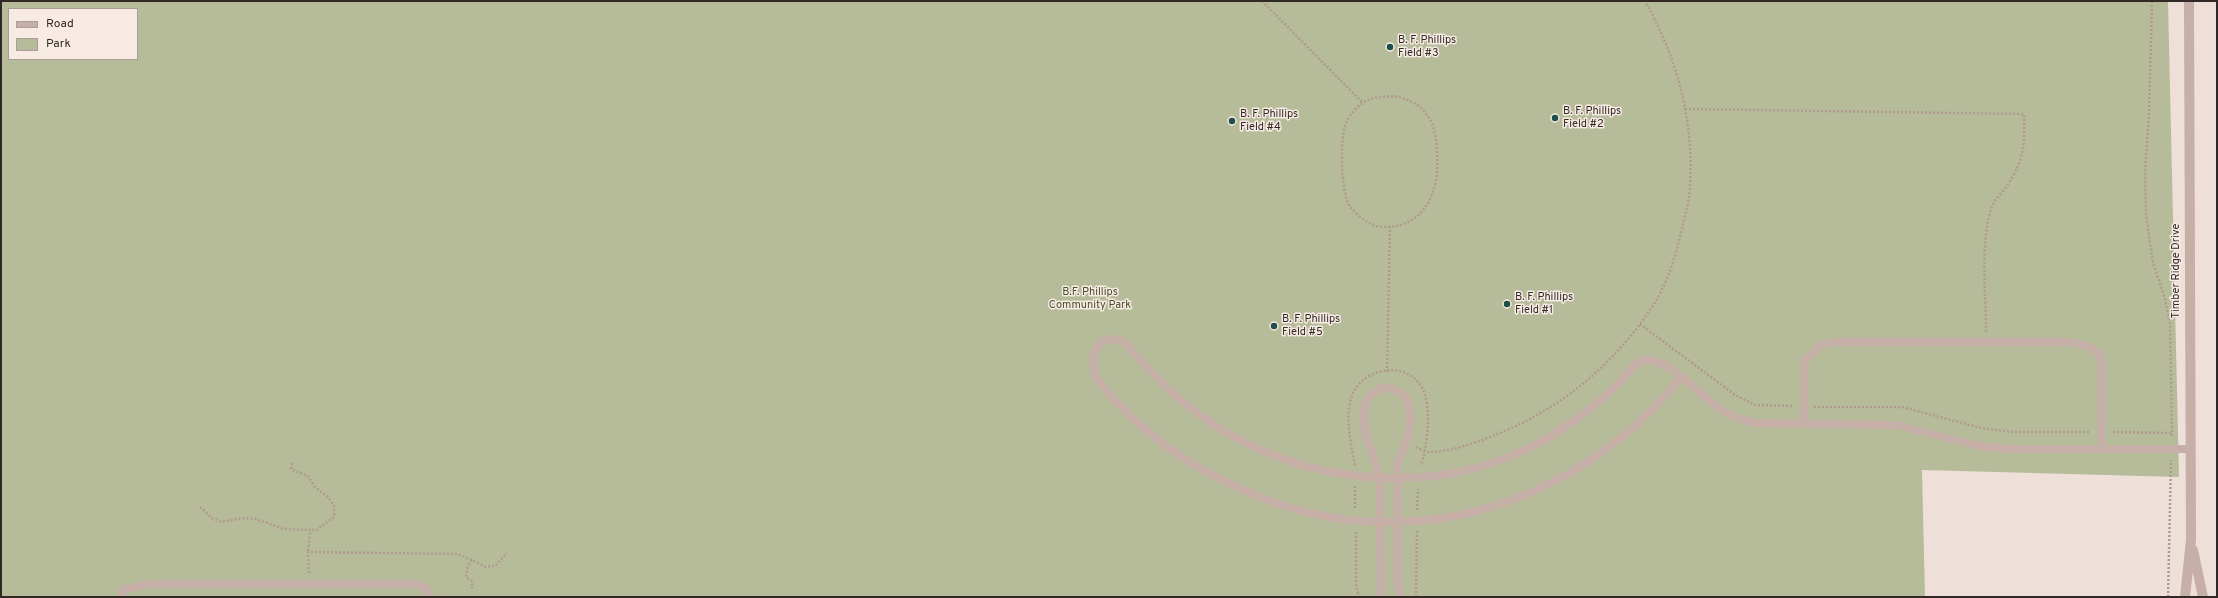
<!DOCTYPE html>
<style>
body{margin:0}
#map{position:relative;width:2218px;height:598px;overflow:hidden;background:#eee0d9;font-family:Overpass,sans-serif}
canvas{display:block}
.frame{position:absolute;inset:0;border:2px solid #322826;pointer-events:none}
.legend{position:absolute;left:8px;top:8px;width:130px;height:52px;box-sizing:border-box;background:#f7ebe4;border:1px solid #a89d98;margin:0;padding:5px 7px;list-style:none;font-size:12px;color:#322826}
.legend li{display:flex;align-items:center;gap:8px;height:20px}
.legend b{width:20px;border:1px solid #a89d98}
</style>
<div id="map">
<canvas width="2218" height="598"></canvas>
<div class="frame"></div>
<ul class="legend">
<li><b style="height:5px;background:#c5afa6"></b>Road</li>
<li><b style="height:11px;background:#b6bc9a"></b>Park</li>
</ul>
</div>
<script>
const ctx = document.querySelector('canvas').getContext('2d');
ctx.lineJoin = 'round';
function fillPath(path, color) { ctx.fillStyle = color; ctx.fill(path, 'evenodd'); }
function stroke(path, color, width, dash) { ctx.strokeStyle = color; ctx.lineWidth = width; ctx.lineCap = dash ? 'butt' : 'round'; ctx.setLineDash(dash || []); ctx.stroke(path); }
function label(font, color, halo, rows, align = 'center') {
  ctx.font = font + ' Overpass,sans-serif'; ctx.lineWidth = 3; ctx.setLineDash([]); ctx.textBaseline = 'middle'; ctx.strokeStyle = halo; ctx.fillStyle = color; for (const [text, x, y, turn = 0] of rows) {
    ctx.save(); ctx.translate(x, y); ctx.rotate((+turn || 0) * Math.PI / 180); ctx.textAlign = isNaN(turn) ? turn : align; if (halo) ctx.strokeText(text, 0, 0); ctx.fillText(text, 0, 0); ctx.restore();
  }
}
fillPath(new Path2D(`
 M1,1H2168L2179,477L1922,470L1925,597H1ZM9,9H137V59H9Z`), '#b6bc9a');
stroke(new Path2D(`
 M1262,1L1363,103
 M2152,1L2149,114L2145,171L2146,215L2153,263L2164,295L2170,323L2172,437
 M1395,96C1405,99 1415,102 1422,109C1434,121 1436,135 1437,151C1440,189 1427,229 1381,227C1370,226 1355,214 1349,205C1341,191 1339,134 1347,121C1350,115 1357,106 1363,103C1373,96 1384,97 1395,96Z
 M1685,109L2024,114C2025,145 2024,160 2007,186C2002,193 1993,201 1991,209C1980,247 1986,293 1986,332
 M1640,324L1735,395L1755,405L1793,406
 M1387,372L1390,226
 M1814,407H1902L1981,428L2014,432H2090
 M2113,432L2172,433
 M1416,447C1420,449 1426,452 1430,452C1455,452 1498,435 1520,424C1573,398 1617,359 1650,310C1665,289 1674,262 1680,237C1684,219 1690,201 1690,183C1694,120 1676,55 1645,1
 M292,463L291,469L308,476L314,486L329,498L334,506V517L317,530H310
 M1355,465C1351,445 1345,419 1351,399C1358,369 1404,359 1421,386C1433,405 1427,446 1421,466
 M1355,486V509
 M200,507L212,518L221,522L242,518L256,519L284,529L310,530L308,552
 M1417,510L1418,489
 M1356,532V586L1359,597
 M472,560L468,566L466,577L472,581V589
 M309,573L308,552L458,554L486,567L495,566L507,553
 M1416,597L1417,531
 M2168,597L2171,460`), '#b19990', 2.5, [2, 2]);
stroke(new Path2D(`
 M1681,377C1608,468 1499,524 1381,522C1339,522 1293,511 1255,495C1201,473 1150,440 1111,396C1104,387 1094,378 1093,366C1092,355 1096,348 1103,340L1117,339L1127,344C1196,431 1291,480 1403,478C1453,477 1502,464 1546,439C1574,422 1601,403 1623,378C1630,371 1635,362 1645,360C1666,356 1703,397 1720,409C1732,417 1744,421 1757,423L1897,425L1975,445L2006,449H2189
 M1804,424L1805,360L1820,345L1835,342H2069L2088,346L2101,355L2102,449
 M122,597V590L150,584H418L426,588L430,597
 M1381,597L1380,478L1365,432L1364,413L1366,402L1371,394L1381,388L1387,387L1398,391L1407,399L1411,417L1408,437L1398,462L1397,575L1400,597`), '#c5afa6', 8);
stroke(new Path2D(`
 M2193,550L2203,597
 M2185,597L2191,540L2189,1`), '#c5afa6', 10);
for (const [x, y, r, color] of [
 [1390,47,4,"#204f4a"],
 [1555,118,4,"#204f4a"],
 [1232,121,4,"#204f4a"],
 [1507,304,4,"#204f4a"],
 [1274,326,4,"#204f4a"]
]) { const dot = new Path2D(); dot.arc(x, y, r, 0, 2 * Math.PI); ctx.fillStyle = color; ctx.fill(dot); stroke(dot, '#f7ebe4', 1.5); }
label('11px', '#322826', '#f7ebe4', [
 ["B. F. Phillips",1398,41],
 ["Field #3",1398,54],
 ["B. F. Phillips",1563,112],
 ["Field #2",1563,125],
 ["B. F. Phillips",1240,115],
 ["Field #4",1240,128],
 ["B. F. Phillips",1515,298],
 ["Field #1",1515,311],
 ["B. F. Phillips",1282,320],
 ["Field #5",1282,333]
], 'left');
label('11px', '#322826', '#f7ebe4', [
 ["Timber Ridge Drive",2177,271,-90]
]);
label('11px', '#474e2c', '#f7ebe4', [
 ["B.F. Phillips",1090,293],
 ["Community Park",1090,306]
]);
</script>
